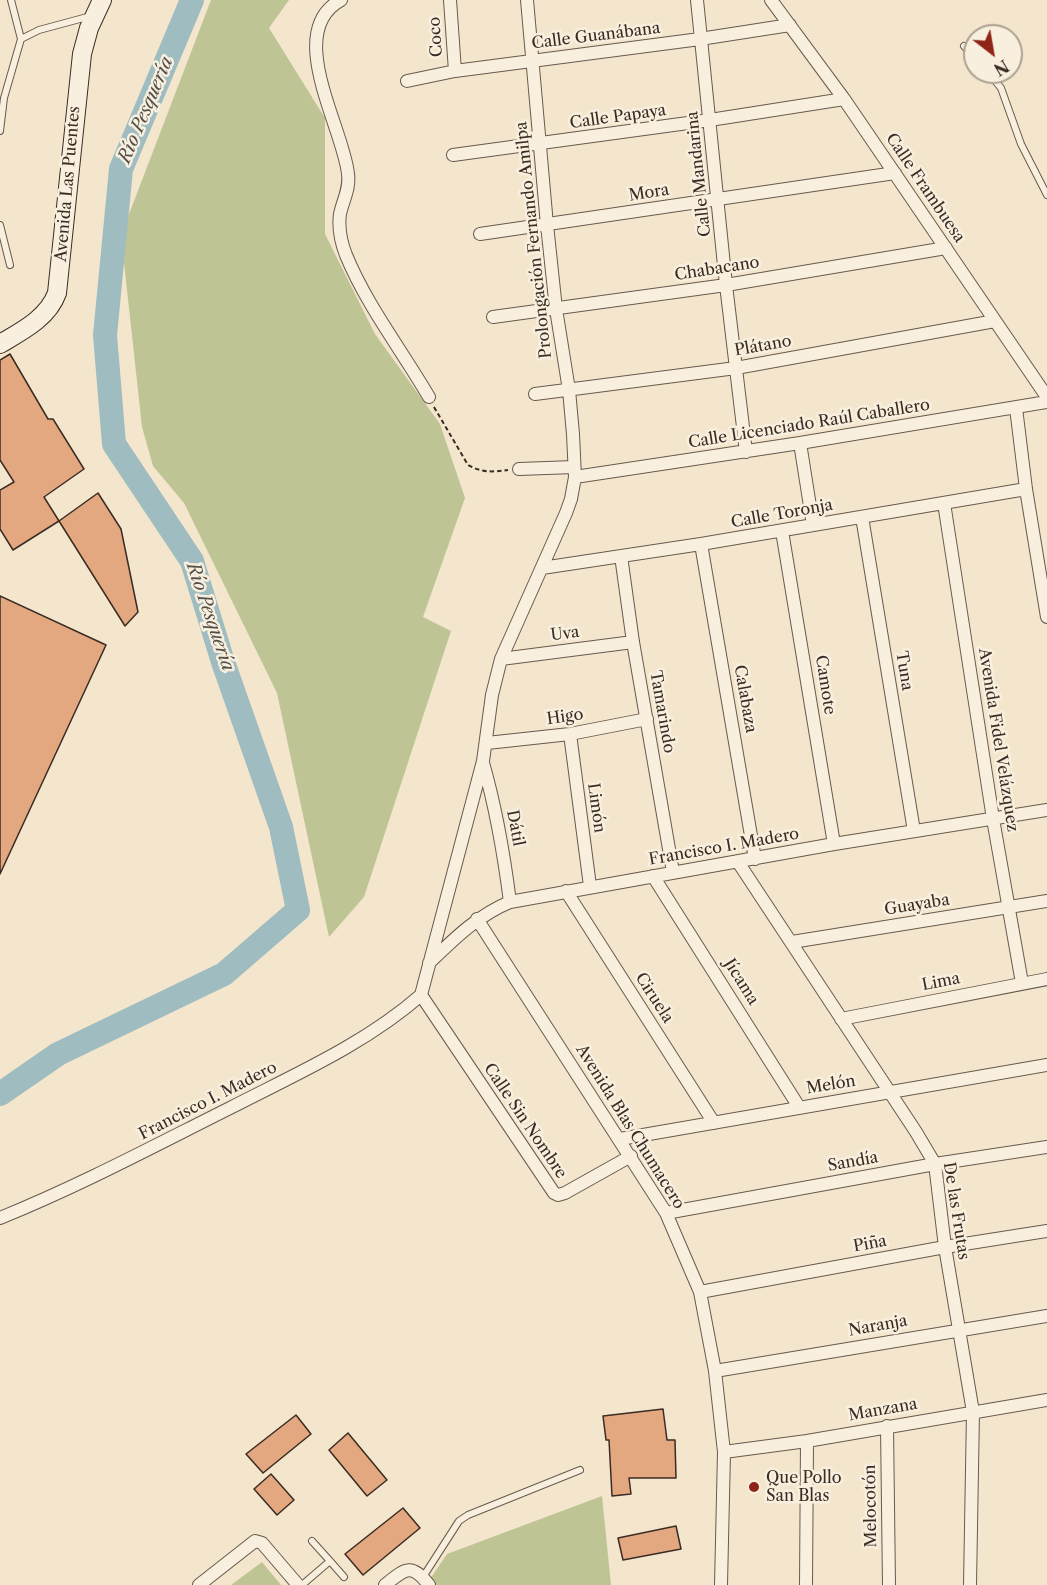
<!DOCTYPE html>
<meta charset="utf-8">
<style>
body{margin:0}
#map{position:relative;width:1047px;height:1585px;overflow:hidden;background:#f4e6cd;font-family:"Libre Caslon Text",serif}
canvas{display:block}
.north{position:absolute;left:963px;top:24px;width:60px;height:60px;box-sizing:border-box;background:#f8efde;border:2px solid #aca193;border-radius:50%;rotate:149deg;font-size:16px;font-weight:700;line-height:24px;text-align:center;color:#3a2b23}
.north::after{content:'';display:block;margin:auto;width:21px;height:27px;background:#8f2418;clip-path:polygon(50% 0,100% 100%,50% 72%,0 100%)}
</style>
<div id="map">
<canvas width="1047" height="1585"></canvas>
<div class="north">N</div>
</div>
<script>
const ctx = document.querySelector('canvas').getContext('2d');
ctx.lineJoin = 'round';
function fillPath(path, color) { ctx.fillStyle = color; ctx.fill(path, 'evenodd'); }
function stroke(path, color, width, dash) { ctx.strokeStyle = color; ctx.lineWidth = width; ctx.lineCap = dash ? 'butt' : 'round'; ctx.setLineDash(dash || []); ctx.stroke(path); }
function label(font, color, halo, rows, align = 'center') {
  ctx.font = font + ' "Libre Caslon Text",serif'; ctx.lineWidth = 5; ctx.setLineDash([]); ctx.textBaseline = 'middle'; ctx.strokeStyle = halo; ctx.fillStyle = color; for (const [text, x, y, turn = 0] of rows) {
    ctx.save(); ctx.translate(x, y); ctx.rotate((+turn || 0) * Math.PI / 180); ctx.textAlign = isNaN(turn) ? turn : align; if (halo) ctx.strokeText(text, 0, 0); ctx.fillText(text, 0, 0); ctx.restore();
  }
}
fillPath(new Path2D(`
 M211,0H289L269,28L325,118V234L375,334L440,424L465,498L423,617L451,631L364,897L329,937L277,693L184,503L153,466L142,427L121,235Z
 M602,1496L611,1585H431L428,1582L447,1554Z
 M262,1562L281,1585H231Z`), '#bfc495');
stroke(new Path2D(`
 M0,1094L58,1054L224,974L298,910L281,827L223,662L192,561L114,444L105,335L121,169L192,0`), '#9fbdc1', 24);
const building = new Path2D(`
 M10,354L48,419H53L84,469L44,497L59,521L13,550L0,529V490L14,482L0,460V360Z
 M98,493L121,529L138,612L125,626L59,521Z
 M0,596L106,645L0,874Z
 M663,1409L667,1440H675L676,1478H629L631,1494L612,1496L609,1440H606L603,1416Z
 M296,1415L311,1434L263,1473L246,1454Z
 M348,1433L387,1480L367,1496L329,1450Z
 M271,1474L294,1500L277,1515L254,1489Z
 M403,1508L420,1528L363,1575L345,1554Z
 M676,1526L681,1549L623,1560L618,1538Z`);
fillPath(building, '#e4a881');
stroke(building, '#3a2b23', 1.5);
const lane = new Path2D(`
 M11,0L21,39
 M964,46L975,58
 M988,72L1001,88L1021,144L1047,195
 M0,131L4,98L21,39L39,30L91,16
 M0,225L10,265
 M312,1541L330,1561
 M423,1577L459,1521L468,1515L580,1470
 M302,1585L330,1561L344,1577`);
const street = new Path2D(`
 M341,0C283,31 344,129 348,174C350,189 343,200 340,214C338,228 341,242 346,255C367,306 401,349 429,397
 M450,0L455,71
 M697,0L726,285L746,452
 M771,0L844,99L1047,397
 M407,81L455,71L700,39L790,25
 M453,155L710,120L844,99
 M480,234L895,173
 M493,317L726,285L946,248
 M535,394L736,368L995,321
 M1016,408L1026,489L1047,617
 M800,443L813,525
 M519,469L574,467
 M575,477L800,443L1047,402
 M944,503L993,819L1022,983
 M862,517L914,831
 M782,531L834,844
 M701,544L755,859
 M621,556L633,642L673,872
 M542,568L701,544L1026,489
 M501,659L633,642
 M570,734L590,886
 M487,743L570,734L647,719
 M483,763C496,808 504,855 510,902
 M738,862L916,1132L935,1164L945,1247L973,1412L970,1585
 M653,876L799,1107
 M566,891L714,1123
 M477,919L666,1213L700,1292L715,1371L724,1452L721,1585
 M792,942L1047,901
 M429,963C454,939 478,915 510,902L834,844L1047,810
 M421,995L483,761L492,695L501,659L566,513L571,499L575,477L573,434L569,390L556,309L547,225L527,0
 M421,995L554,1193L558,1195L565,1193L631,1156
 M841,1019L1047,979
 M620,1139L1047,1065
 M666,1213L935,1164L1047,1147
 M0,1218C79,1186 154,1146 230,1108C296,1074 365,1044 421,995
 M700,1292L945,1247L1047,1231
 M715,1371L1047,1316
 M887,1426L889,1585
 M724,1452L807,1441L1047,1400
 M199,1585L255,1541L262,1543L298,1585
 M385,1585C405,1569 411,1562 429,1585
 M806,1585L807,1441`);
const secondary = new Path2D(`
 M0,344C22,331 48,318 57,293L82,54L89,28L102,0`);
stroke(lane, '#685a4e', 8);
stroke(street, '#685a4e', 14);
stroke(secondary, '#3a2b23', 20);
stroke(new Path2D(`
 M434,407L468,465C482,473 493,472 508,470`), '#3a2b23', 2, [4.5, 3]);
stroke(lane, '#f8efde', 6);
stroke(street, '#f8efde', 12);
stroke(secondary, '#f8efde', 18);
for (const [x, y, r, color] of [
 [754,1487,6,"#8f2418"]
]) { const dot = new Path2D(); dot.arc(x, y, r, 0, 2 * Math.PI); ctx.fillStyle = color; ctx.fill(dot); stroke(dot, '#f8efde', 2); }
label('16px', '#3a2b23', '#f8efde', [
 ["Calle Guanábana",596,36,-7],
 ["Coco",436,37,-94],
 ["Calle Papaya",618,117,-8],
 ["Calle Mandarina",699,174,-96],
 ["Avenida Las Puentes",68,184,-85],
 ["Calle Frambuesa",925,188,56],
 ["Mora",649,193,-9],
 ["Prolongación Fernando Amilpa",534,240,-96],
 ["Chabacano",717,269,-9],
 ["Plátano",763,346,-10],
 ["Calle Licenciado Raúl Caballero",809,424,-9],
 ["Calle Toronja",782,514,-10],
 ["Uva",565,634,-7],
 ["Tuna",904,671,81],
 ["Camote",825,685,81],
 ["Calabaza",745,699,80],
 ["Tamarindo",662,712,80],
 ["Higo",565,717,-8],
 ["Avenida Fidel Velázquez",998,740,81],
 ["Limón",596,808,82],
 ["Dátil",515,828,79],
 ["Francisco I. Madero",724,847,-10],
 ["Guayaba",917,905,-9],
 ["Jícama",741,982,58],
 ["Lima",941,982,-11],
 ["Ciruela",654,998,57],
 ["Melón",831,1085,-9],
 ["Francisco I. Madero",208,1101,-27],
 ["Calle Sin Nombre",525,1121,56],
 ["Avenida Blas Chumacero",630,1127,58],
 ["Sandía",853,1162,-10],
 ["De las Frutas",956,1211,81],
 ["Piña",870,1244,-10],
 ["Naranja",878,1326,-10],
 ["Manzana",883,1410,-10],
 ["Melocotón",871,1506,-91]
]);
label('16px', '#3a2b23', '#f8efde', [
 ["Que Pollo",766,1478],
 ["San Blas",766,1496]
], 'left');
label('italic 18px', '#53504a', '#f8efde', [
 ["Río Pesquería",146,110,-67],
 ["Río Pesquería",210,617,71]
]);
</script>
